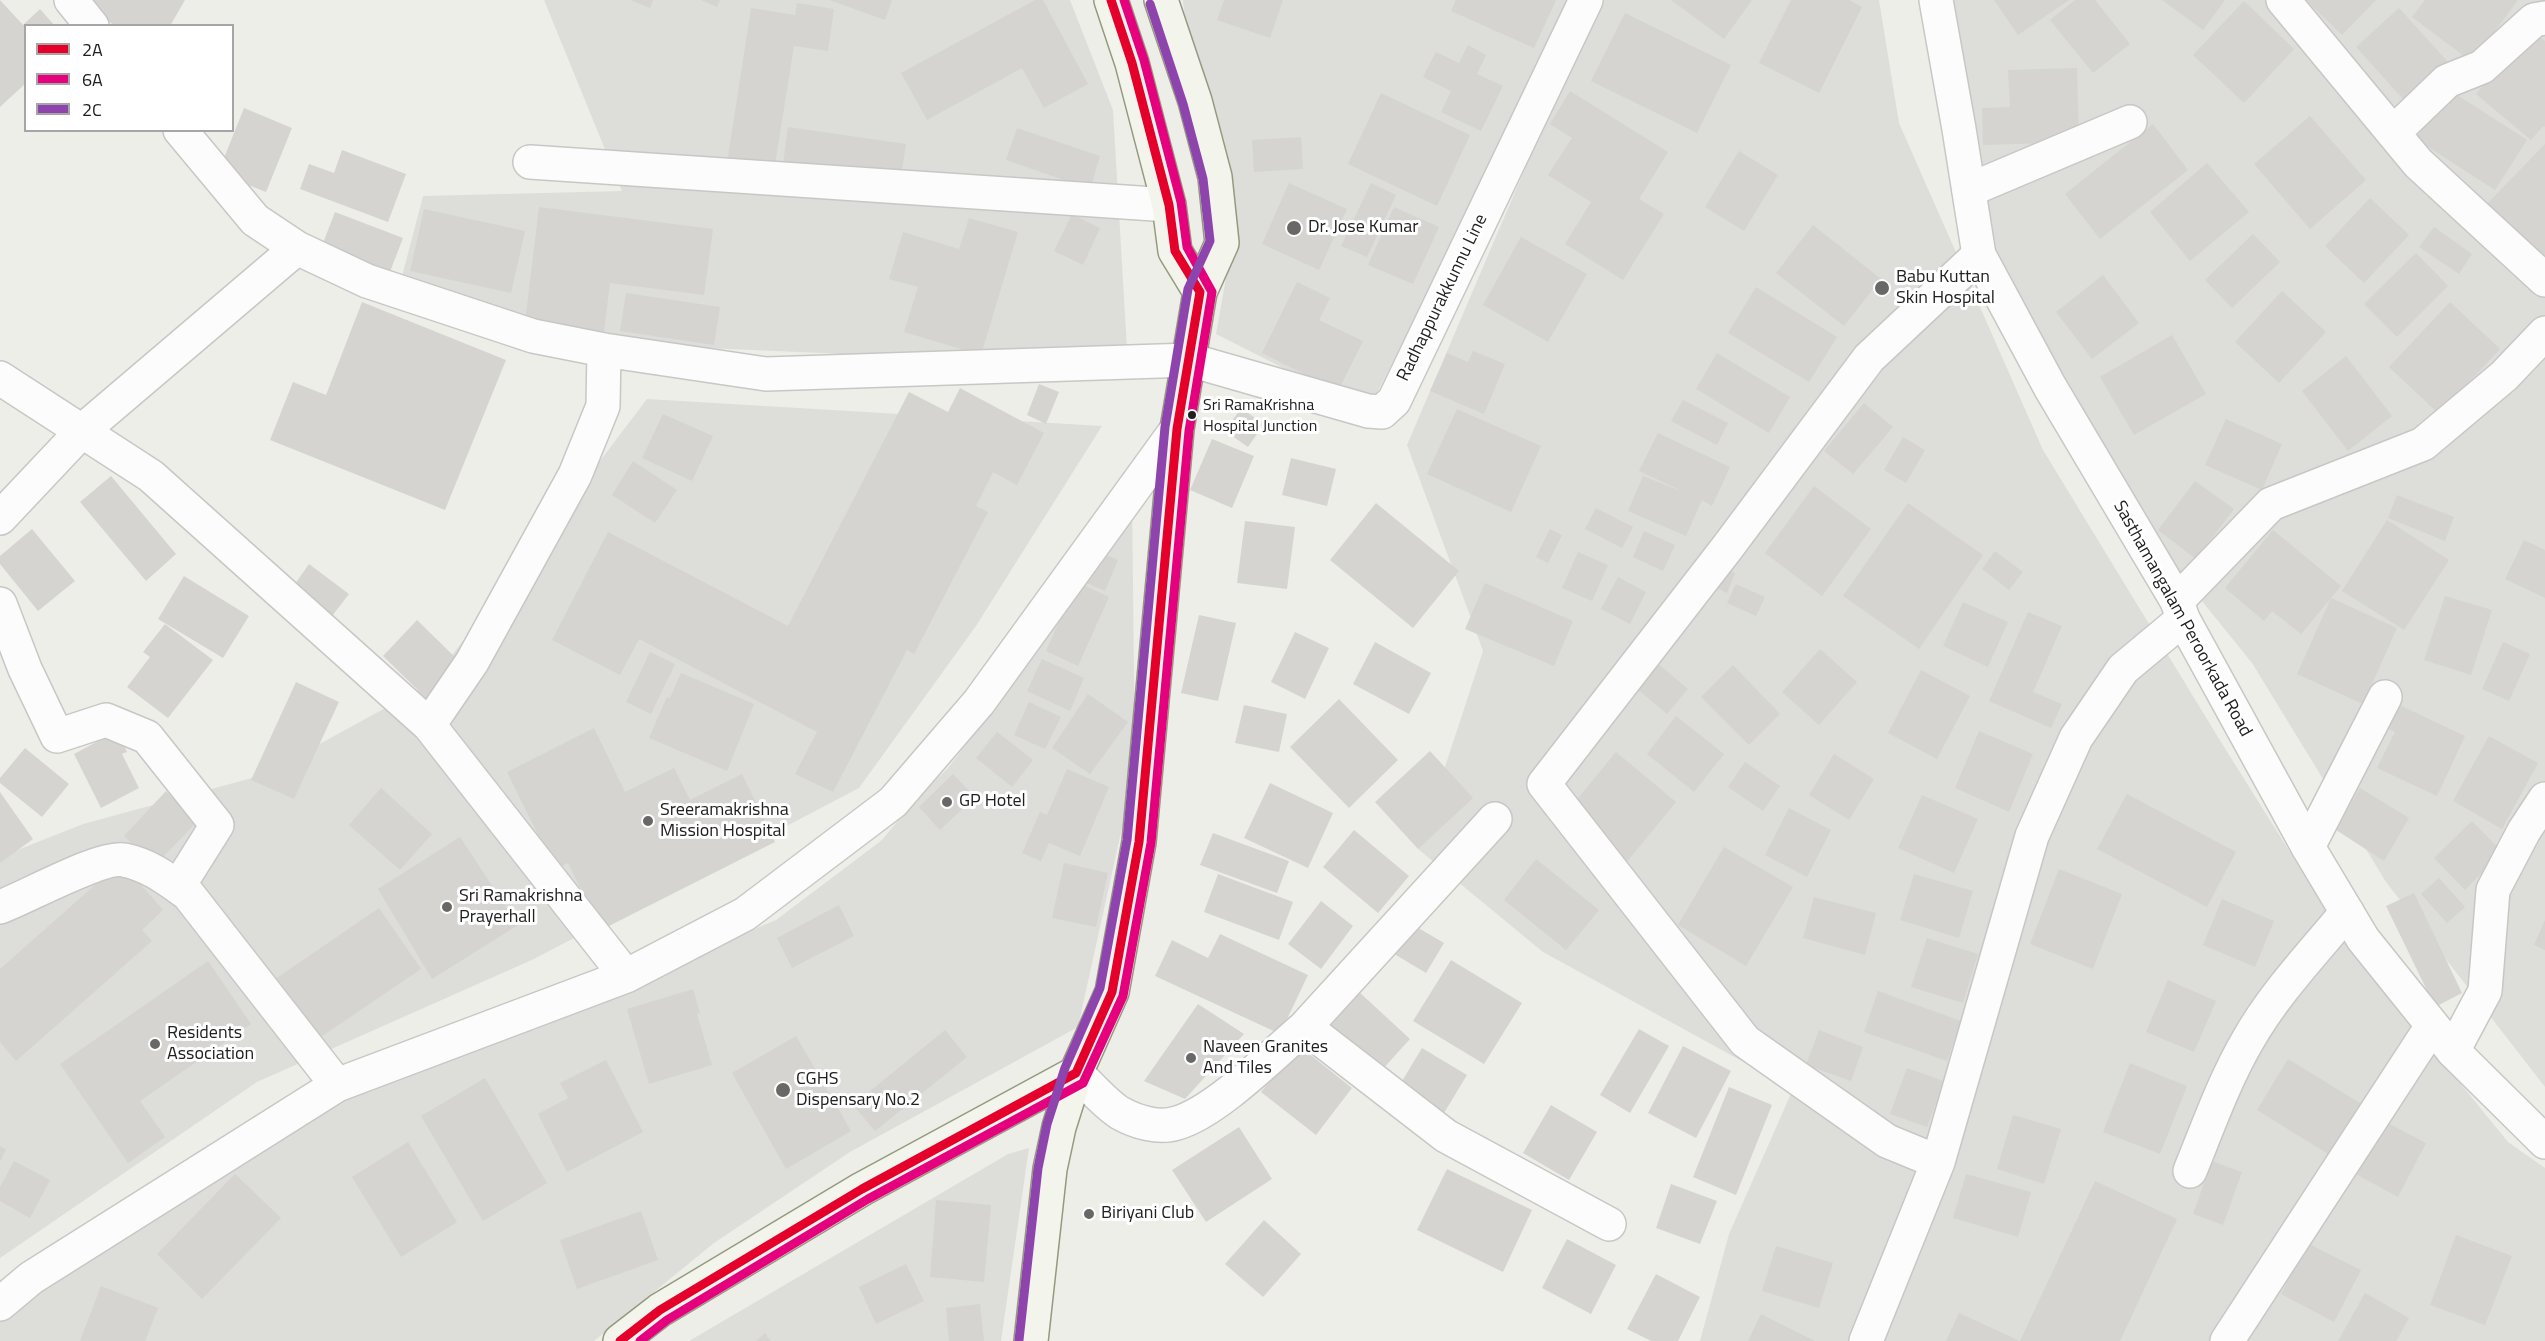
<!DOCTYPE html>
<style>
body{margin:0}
#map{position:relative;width:2545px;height:1341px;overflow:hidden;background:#eeeee9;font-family:"Titillium Web",sans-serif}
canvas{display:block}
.legend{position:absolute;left:24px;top:24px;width:210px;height:108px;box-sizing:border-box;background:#fff;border:2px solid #a6a6a6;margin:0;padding:8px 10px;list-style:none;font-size:18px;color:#202020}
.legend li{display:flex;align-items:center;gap:12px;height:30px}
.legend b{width:30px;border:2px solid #a6a6a6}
</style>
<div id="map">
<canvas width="2545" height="1341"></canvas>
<ul class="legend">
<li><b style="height:8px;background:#e4002b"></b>2A</li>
<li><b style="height:8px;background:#e5007d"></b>6A</li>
<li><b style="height:8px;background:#8e44ad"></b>2C</li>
</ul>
</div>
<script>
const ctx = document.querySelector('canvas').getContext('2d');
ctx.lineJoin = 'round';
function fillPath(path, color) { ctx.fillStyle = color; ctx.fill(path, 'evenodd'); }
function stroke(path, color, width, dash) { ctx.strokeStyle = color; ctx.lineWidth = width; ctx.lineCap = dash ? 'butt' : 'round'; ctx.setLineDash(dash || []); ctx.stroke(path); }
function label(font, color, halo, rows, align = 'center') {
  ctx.font = font + ' "Titillium Web",sans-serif'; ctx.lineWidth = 6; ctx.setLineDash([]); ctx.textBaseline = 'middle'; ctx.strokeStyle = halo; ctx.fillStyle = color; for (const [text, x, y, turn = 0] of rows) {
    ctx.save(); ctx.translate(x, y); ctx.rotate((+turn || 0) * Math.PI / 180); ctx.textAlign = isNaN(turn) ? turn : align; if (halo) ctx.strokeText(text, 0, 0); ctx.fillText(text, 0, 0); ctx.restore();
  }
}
fillPath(new Path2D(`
 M544,0H1070L1113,110L1128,366L563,342L400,284L423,196L622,191Z
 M1183,0H1575L1368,411L1216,334L1230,255L1188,56Z
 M1602,0H1879L1899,123L2043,450L2221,742L2350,948L2508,1142L2545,1168V1341H1700L1729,1234L1793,1089L1543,952L1418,849L1483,651L1407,445L1553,103Z
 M1935,0H2545V1087L2386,882L2252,663L2142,527L1990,243Z
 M647,399L1102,426L976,626L859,788L534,959L257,1082L0,1258V857L83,824L263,775L431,683Z
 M1132,493L1135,769L1078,1027L850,1152L714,1243L594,1341H0V1322L40,1285L322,1101L552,1013L776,920L882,840L914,801L948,768L974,734Z
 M1029,1148L1001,1341H689L1008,1154Z`), '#ddddda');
fillPath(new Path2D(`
 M0,0L23,25L40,9L55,26H26V83L0,107Z
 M74,0H185L170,26H116Z
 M630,0H653L650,8Z
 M701,0H720L717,7Z
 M829,0H892L885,20Z
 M1035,0H1043L1088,84L1044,108L1022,68L927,120L901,73Z
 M1224,0H1283L1270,38L1217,20Z
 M1456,0H1556L1534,48L1451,11Z
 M1671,0H1752L1724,39Z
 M1791,0H1849L1862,7L1819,93L1759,63Z
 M1994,0H2069L2018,35Z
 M2075,0H2095L2130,44L2093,73L2050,20Z
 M2162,0H2225L2203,30Z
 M2306,0H2376L2342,35Z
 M2425,0H2518L2472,62L2412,17Z
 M2244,1L2294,49L2244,103L2193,55Z
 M797,3L834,9L828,51L794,46L773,177L726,170L751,8L795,15Z
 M2399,8L2447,61L2404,100L2356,47Z
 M1625,13L1731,65L1697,133L1591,81Z
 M2530,28L2545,41V127L2543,126L2531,140L2476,94Z
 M1468,45L1486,55L1477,74L1503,86L1481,131L1441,112L1451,91L1423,77L1436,52L1459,63Z
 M2077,68L2079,142L1983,145L1982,108L2010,107L2008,70Z
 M2448,89L2527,140L2495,190L2416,139Z
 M1570,91L1668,152L1639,199L1664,214L1623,280L1565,244L1591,202L1548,175L1572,138L1550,124Z
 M1381,93L1470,135L1437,206L1348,164Z
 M244,108L292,128L266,192L218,173Z
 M2310,116L2366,180L2310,229L2254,164Z
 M2153,124L2188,170L2100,239L2065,194Z
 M788,127L906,144L899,189L782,172Z
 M1017,128L1100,156L1090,189L1006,160Z
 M1301,137L1303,169L1254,172L1252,140Z
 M2545,144V265L2485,206Z
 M342,150L406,174L388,222L300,189L309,164L334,173Z
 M1739,151L1778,175L1744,231L1705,207Z
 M2207,163L2249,212L2190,261L2150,212Z
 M1289,183L1347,209L1319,270L1262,244Z
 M1371,183L1396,195L1367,257L1341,246Z
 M2370,198L2409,235L2364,283L2325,246Z
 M539,207L713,229L704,295L610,283L604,332L525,322Z
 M1394,207L1439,227L1413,284L1368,265Z
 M424,209L525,231L511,293L410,271Z
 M335,212L403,238L386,282L318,256Z
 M1072,214L1100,228L1083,265L1054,251Z
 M969,218L1018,232L981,355L904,332L918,287L889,279L903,232L959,249Z
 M1813,225L1881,279L1844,326L1776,273Z
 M2434,227L2472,254L2459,274L2419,247Z
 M2253,234L2280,262L2232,308L2205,280Z
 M1521,237L1587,274L1548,342L1483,305Z
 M2416,253L2448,286L2397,337L2364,304Z
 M2103,275L2139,323L2092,359L2056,312Z
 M1297,282L1330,298L1319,320L1363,341L1338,391L1262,353Z
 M1756,287L1837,337L1809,382L1728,333Z
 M2282,291L2326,332L2279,383L2235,342Z
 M626,293L720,307L714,345L620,331Z
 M362,302L506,360L445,510L270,440L293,382L326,395Z
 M2450,302L2500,349L2439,414L2389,367Z
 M2172,335L2206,394L2134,435L2100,377Z
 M1473,351L1505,364L1484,414L1430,391L1447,353L1468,362Z
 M1717,353L1790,397L1769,433L1696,389Z
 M2346,356L2392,416L2348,451L2302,391Z
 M1039,384L1059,392L1046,424L1027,415Z
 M960,388L1044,433L1017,485L993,472L976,506L988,512L914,654L907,650L833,792L795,774L817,732L639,639L620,675L552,640L608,532L788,626L909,392L948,412Z
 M1683,400L1728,423L1717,445L1671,421Z
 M1864,403L1893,427L1853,474L1824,451Z
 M1241,408L1264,424L1248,447L1225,431Z
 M1457,409L1541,446L1511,512L1427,474Z
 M663,414L713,436L692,481L642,458Z
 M2226,419L2282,444L2262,490L2205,465Z
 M1658,433L1730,467L1712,506L1702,500L1686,536L1628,511L1643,476L1686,493L1639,471Z
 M1903,437L1925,450L1906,483L1884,470Z
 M1212,439L1254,456L1232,508L1190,490Z
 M1291,458L1336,469L1327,506L1282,495Z
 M633,461L677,490L655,523L612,495Z
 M111,476L176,554L146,581L80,502Z
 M2195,481L2234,509L2196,559L2158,530Z
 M1814,486L1871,529L1822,596L1765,553Z
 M2397,495L2454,517L2445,541L2388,518Z
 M1376,503L1459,571L1413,628L1330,560Z
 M1908,503L1983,555L1919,649L1843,596Z
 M1596,508L1633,527L1622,548L1585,529Z
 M2387,520L2449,560L2404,630L2342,591Z
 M1245,521L1295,527L1287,589L1237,583Z
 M32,529L75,581L38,611L0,564V556Z
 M1550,529L1562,535L1548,563L1536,557Z
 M2273,530L2341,586L2301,634L2272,611L2264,621L2225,588Z
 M1644,531L1675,545L1663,571L1633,557Z
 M2524,540L2545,550V598L2505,579Z
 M1095,550L1118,560L1105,591L1082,581Z
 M1995,551L2023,572L2009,590L1982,569Z
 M1578,552L1608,565L1592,601L1562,588Z
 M1707,560L1735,573L1727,593L1698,579Z
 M309,564L349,594L329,620L290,591Z
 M184,576L249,616L223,658L158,619Z
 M1618,577L1646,592L1630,624L1601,609Z
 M1077,582L1109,597L1078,666L1046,651Z
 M1485,583L1573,621L1554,666L1465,629Z
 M1736,584L1765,597L1756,616L1727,603Z
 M2445,596L2492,610L2471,675L2424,660Z
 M2331,598L2397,628L2363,704L2297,674Z
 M1963,602L2008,622L1988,667L1943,646Z
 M2028,612L2062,626L2033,692L2062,704L2051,728L1989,701Z
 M1199,615L1236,623L1218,701L1181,693Z
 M417,620L462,664L428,700L383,656Z
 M165,624L213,660L168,718L127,687L150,657L143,652Z
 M1295,632L1329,648L1305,699L1271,682Z
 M1375,642L1431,673L1409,714L1353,684Z
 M2503,642L2530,654L2509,701L2482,689Z
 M1820,649L1857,682L1819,725L1782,692Z
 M650,652L675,664L651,714L626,702Z
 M1644,652L1688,689L1667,714L1622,676Z
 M1042,659L1084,678L1070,711L1027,691Z
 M1733,665L1780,714L1749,745L1701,697Z
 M1921,670L1970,696L1937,759L1888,733Z
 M681,673L754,704L727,771L649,738L667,697L670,698Z
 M296,682L339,702L294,799L251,780Z
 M1088,694L1128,722L1090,774L1052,748Z
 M1339,699L1398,760L1349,808L1290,747Z
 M1029,702L1061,717L1045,749L1014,735Z
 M2395,703L2465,736L2437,796L2377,768L2395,732L2384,726Z
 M1244,705L1287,714L1279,752L1235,743Z
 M1676,716L1724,754L1694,792L1647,754Z
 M594,728L625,792L674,768L690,800L742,774L775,842L601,930L568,863L555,869L507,772Z
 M117,731L127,752L122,754L139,788L101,808L74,754Z
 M1979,731L2033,754L2009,812L1955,788Z
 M997,732L1033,760L1012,787L976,758Z
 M2489,736L2538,763L2502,829L2453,801Z
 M25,748L69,784L42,817L0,783V778Z
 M1430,751L1473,798L1418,849L1375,802Z
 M1616,752L1676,802L1625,864L1565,814Z
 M1834,754L1874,779L1849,820L1809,795Z
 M1745,762L1780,786L1763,811L1728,787Z
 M1067,769L1109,787L1080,856L1049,843L1041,861L1022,853L1040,812L1047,815Z
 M953,774L975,797L940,830L919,807Z
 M1270,783L1333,813L1308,868L1244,838Z
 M381,788L432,834L400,870L349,825Z
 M2360,788L2409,818L2384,861L2336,830Z
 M166,791L198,821L155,865L124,836Z
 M0,792L33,839L0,863Z
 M2127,794L2236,852L2207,907L2097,849Z
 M1922,795L1978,819L1954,873L1898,848Z
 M1789,808L1831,830L1807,877L1765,855Z
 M2472,821L2502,852L2465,890L2434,858Z
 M1354,830L1409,876L1378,913L1323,867Z
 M1213,833L1289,861L1277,893L1200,865Z
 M460,837L518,925L432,979L378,889Z
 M1724,847L1793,887L1746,966L1678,925Z
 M1536,859L1599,910L1566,950L1504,900Z
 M121,862L163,910L142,930L152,941L16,1061L0,1042V969Z
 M1064,863L1108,873L1096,927L1052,918Z
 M2059,869L2122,894L2093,969L2030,944Z
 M1218,874L1293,902L1279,940L1204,912Z
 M1914,874L1973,891L1959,938L1900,920Z
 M2439,878L2465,907L2447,923L2421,894Z
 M2414,893L2462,993L2435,1007L2386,906Z
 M1814,897L1876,913L1865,955L1803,938Z
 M2222,899L2274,921L2255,967L2203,945Z
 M1321,901L1353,926L1321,969L1288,944Z
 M839,905L854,936L792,968L777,938Z
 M379,908L421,969L309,1045L268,984Z
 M1403,919L1444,943L1426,973L1386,949Z
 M2545,920V950L2534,945Z
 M1220,934L1308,975L1280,1034L1155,976L1172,940L1208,958Z
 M1927,938L1978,954L1963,1003L1911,987Z
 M1451,960L1522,1003L1484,1064L1413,1021Z
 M208,961L251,1024L140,1101L165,1137L128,1163L60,1064Z
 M2168,980L2216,1001L2194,1052L2146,1032Z
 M693,989L700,1013L697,1014L712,1065L649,1084L627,1009Z
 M1357,990L1410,1039L1380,1072L1327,1023Z
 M1878,991L1961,1021L1947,1061L1864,1032Z
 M1198,1004L1244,1034L1185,1099L1144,1081Z
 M1639,1029L1669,1046L1630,1113L1600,1095Z
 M945,1030L967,1057L875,1131L853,1105Z
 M1819,1030L1863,1047L1851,1081L1806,1065Z
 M796,1036L851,1131L786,1169L732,1073Z
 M1298,1045L1352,1088L1316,1135L1261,1092Z
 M1683,1046L1731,1071L1696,1138L1648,1113Z
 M1422,1048L1467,1075L1441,1118L1396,1091Z
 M2288,1059L2365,1106L2333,1157L2257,1110Z
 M606,1060L643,1132L567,1172L538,1114L568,1098L560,1083Z
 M2130,1063L2187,1086L2160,1154L2103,1132Z
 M1907,1068L1944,1081L1927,1127L1890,1114Z
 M485,1078L547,1183L483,1221L421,1116Z
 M1729,1087L1772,1105L1736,1195L1693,1177Z
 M1551,1105L1597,1132L1569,1180L1523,1153Z
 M2013,1115L2061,1129L2044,1184L1997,1169Z
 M2382,1120L2426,1143L2398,1197L2354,1173Z
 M1239,1127L1272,1179L1206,1222L1172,1170Z
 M408,1142L457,1222L401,1257L352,1177Z
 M0,1146L6,1149L0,1162Z
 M14,1161L50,1180L30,1218L0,1201V1187Z
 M2212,1161L2242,1172L2223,1225L2193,1214Z
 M1447,1169L1532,1210L1503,1272L1417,1230Z
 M235,1174L281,1218L202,1299L157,1254Z
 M1966,1174L2031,1192L2018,1237L1953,1218Z
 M2095,1181L2177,1219L2120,1341H2020Z
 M1671,1184L1717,1201L1700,1244L1656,1228Z
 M936,1200L991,1205L984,1282L930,1277Z
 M641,1211L658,1260L577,1289L560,1240Z
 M1264,1220L1301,1254L1263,1297L1225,1264Z
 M2456,1235L2512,1256L2485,1325L2430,1305Z
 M1567,1239L1616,1265L1591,1314L1542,1288Z
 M2307,1243L2361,1270L2334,1322L2281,1294Z
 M1776,1246L1833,1263L1819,1308L1762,1291Z
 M906,1264L924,1301L876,1324L859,1287Z
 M1656,1274L1700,1297L1678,1341H1651L1627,1329Z
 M101,1286L158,1308L145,1341H80Z
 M2365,1293L2409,1318L2396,1341H2338Z
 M980,1304L984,1341H949L946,1308Z
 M1959,1313L2020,1341H1946Z
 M1761,1314L1815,1341H1748Z
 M765,1333L771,1341H756Z`), '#d5d4d0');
const minor = new Path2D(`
 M71,0L92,26
 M2283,0L2418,163L2545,280
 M180,130L255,220L297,248L367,281L533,336L604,350L766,374L1190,360L1368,411L1382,412L1394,401L1586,0
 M2393,133L2447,81L2482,67L2534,20L2545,18
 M530,162L1169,205
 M1969,190L2130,122
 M0,378L151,476L429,725L626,976
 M0,518L82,431L297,248
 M2177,601L2271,504L2423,444L2504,376L2545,333
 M0,604L25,669L57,736L106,720L147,737L217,825L178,887
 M429,725L472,662L575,475L603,406L604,350
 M2308,847L2385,697
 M0,907C25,898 102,855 124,860C149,865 167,879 188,894L337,1085
 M1305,1027L1495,819
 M2453,1051L2485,991L2493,890L2524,831L2545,799
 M1076,1073C1090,1085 1104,1103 1120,1113C1136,1122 1159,1129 1177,1123C1216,1112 1273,1054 1305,1027L1446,1136L1609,1224
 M1938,1162L1887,1141L1745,1041L1544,784L1727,548L1869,358L1979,255
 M2190,1171C2208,1127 2224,1081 2248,1040C2274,994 2313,953 2347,912
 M0,1304L31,1278L337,1085L626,976L745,914L893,802L979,702L1177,429
 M1866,1341L1938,1162L2032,836L2076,738L2123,669L2183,619
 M2227,1341L2432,1026`);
const tertiary = new Path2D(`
 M1936,0L1959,129L1979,255L2050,387L2177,601L2183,619L2308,847L2363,939L2453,1051L2545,1142`);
const secondary = new Path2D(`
 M1111,0L1132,63L1169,205L1175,251L1200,292
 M620,1341L660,1310L862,1189L1076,1073
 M1031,1341L1050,1169L1059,1127L1076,1073L1112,992L1139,842L1177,429L1200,292L1222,243L1215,177L1195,101L1161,0`);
stroke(minor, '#c7c7c5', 36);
stroke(tertiary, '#c7c7c5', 36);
stroke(secondary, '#959a7f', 36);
stroke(minor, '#fcfcfc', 33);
stroke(tertiary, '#fcfcfc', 33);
stroke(secondary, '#f3f4ec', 33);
stroke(new Path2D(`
 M620,1341L660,1310L862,1189L1076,1073L1112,992L1139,842L1177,429L1200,292L1175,251L1169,205L1132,63L1111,0`), '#e4002b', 9);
stroke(new Path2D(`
 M640,1341L667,1320L868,1199L1083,1083L1123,996L1151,843L1189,431L1212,292L1187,247L1181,202L1144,60L1124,0`), '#e5007d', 9);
stroke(new Path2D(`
 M1019,1340L1038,1168L1047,1124L1065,1068L1100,988L1127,840L1165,427L1188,289L1210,241L1203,179L1183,104L1150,4`), '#8e44ad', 9);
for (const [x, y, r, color] of [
 [1294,228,8,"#686866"],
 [1882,288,8,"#686866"],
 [1192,415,5,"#202020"],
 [947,802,6,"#686866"],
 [648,821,6,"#686866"],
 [447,907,6,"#686866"],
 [155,1044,6,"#686866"],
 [1191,1058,6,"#686866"],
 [783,1090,8,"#686866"],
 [1089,1214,6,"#686866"]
]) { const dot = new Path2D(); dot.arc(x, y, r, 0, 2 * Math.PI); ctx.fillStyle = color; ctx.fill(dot); stroke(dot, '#fff', 2); }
label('16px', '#202020', '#fff', [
 ["Sri RamaKrishna",1203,406],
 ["Hospital Junction",1203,427]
], 'left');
label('18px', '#202020', '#fff', [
 ["Dr. Jose Kumar",1308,228],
 ["Babu Kuttan",1896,278],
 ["Skin Hospital",1896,299],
 ["GP Hotel",959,802],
 ["Sreeramakrishna",660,811],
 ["Mission Hospital",660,832],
 ["Sri Ramakrishna",459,897],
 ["Prayerhall",459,918],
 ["Residents",167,1034],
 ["Association",167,1055],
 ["Naveen Granites",1203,1048],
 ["And Tiles",1203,1069],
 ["CGHS",796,1080],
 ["Dispensary No.2",796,1101],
 ["Biriyani Club",1101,1214]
], 'left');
label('18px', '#202020', '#fff', [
 ["Radhappurakkunnu Line",1443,298,-64],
 ["Sasthamangalam Peroorkada Road",2182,619,61]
]);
</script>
